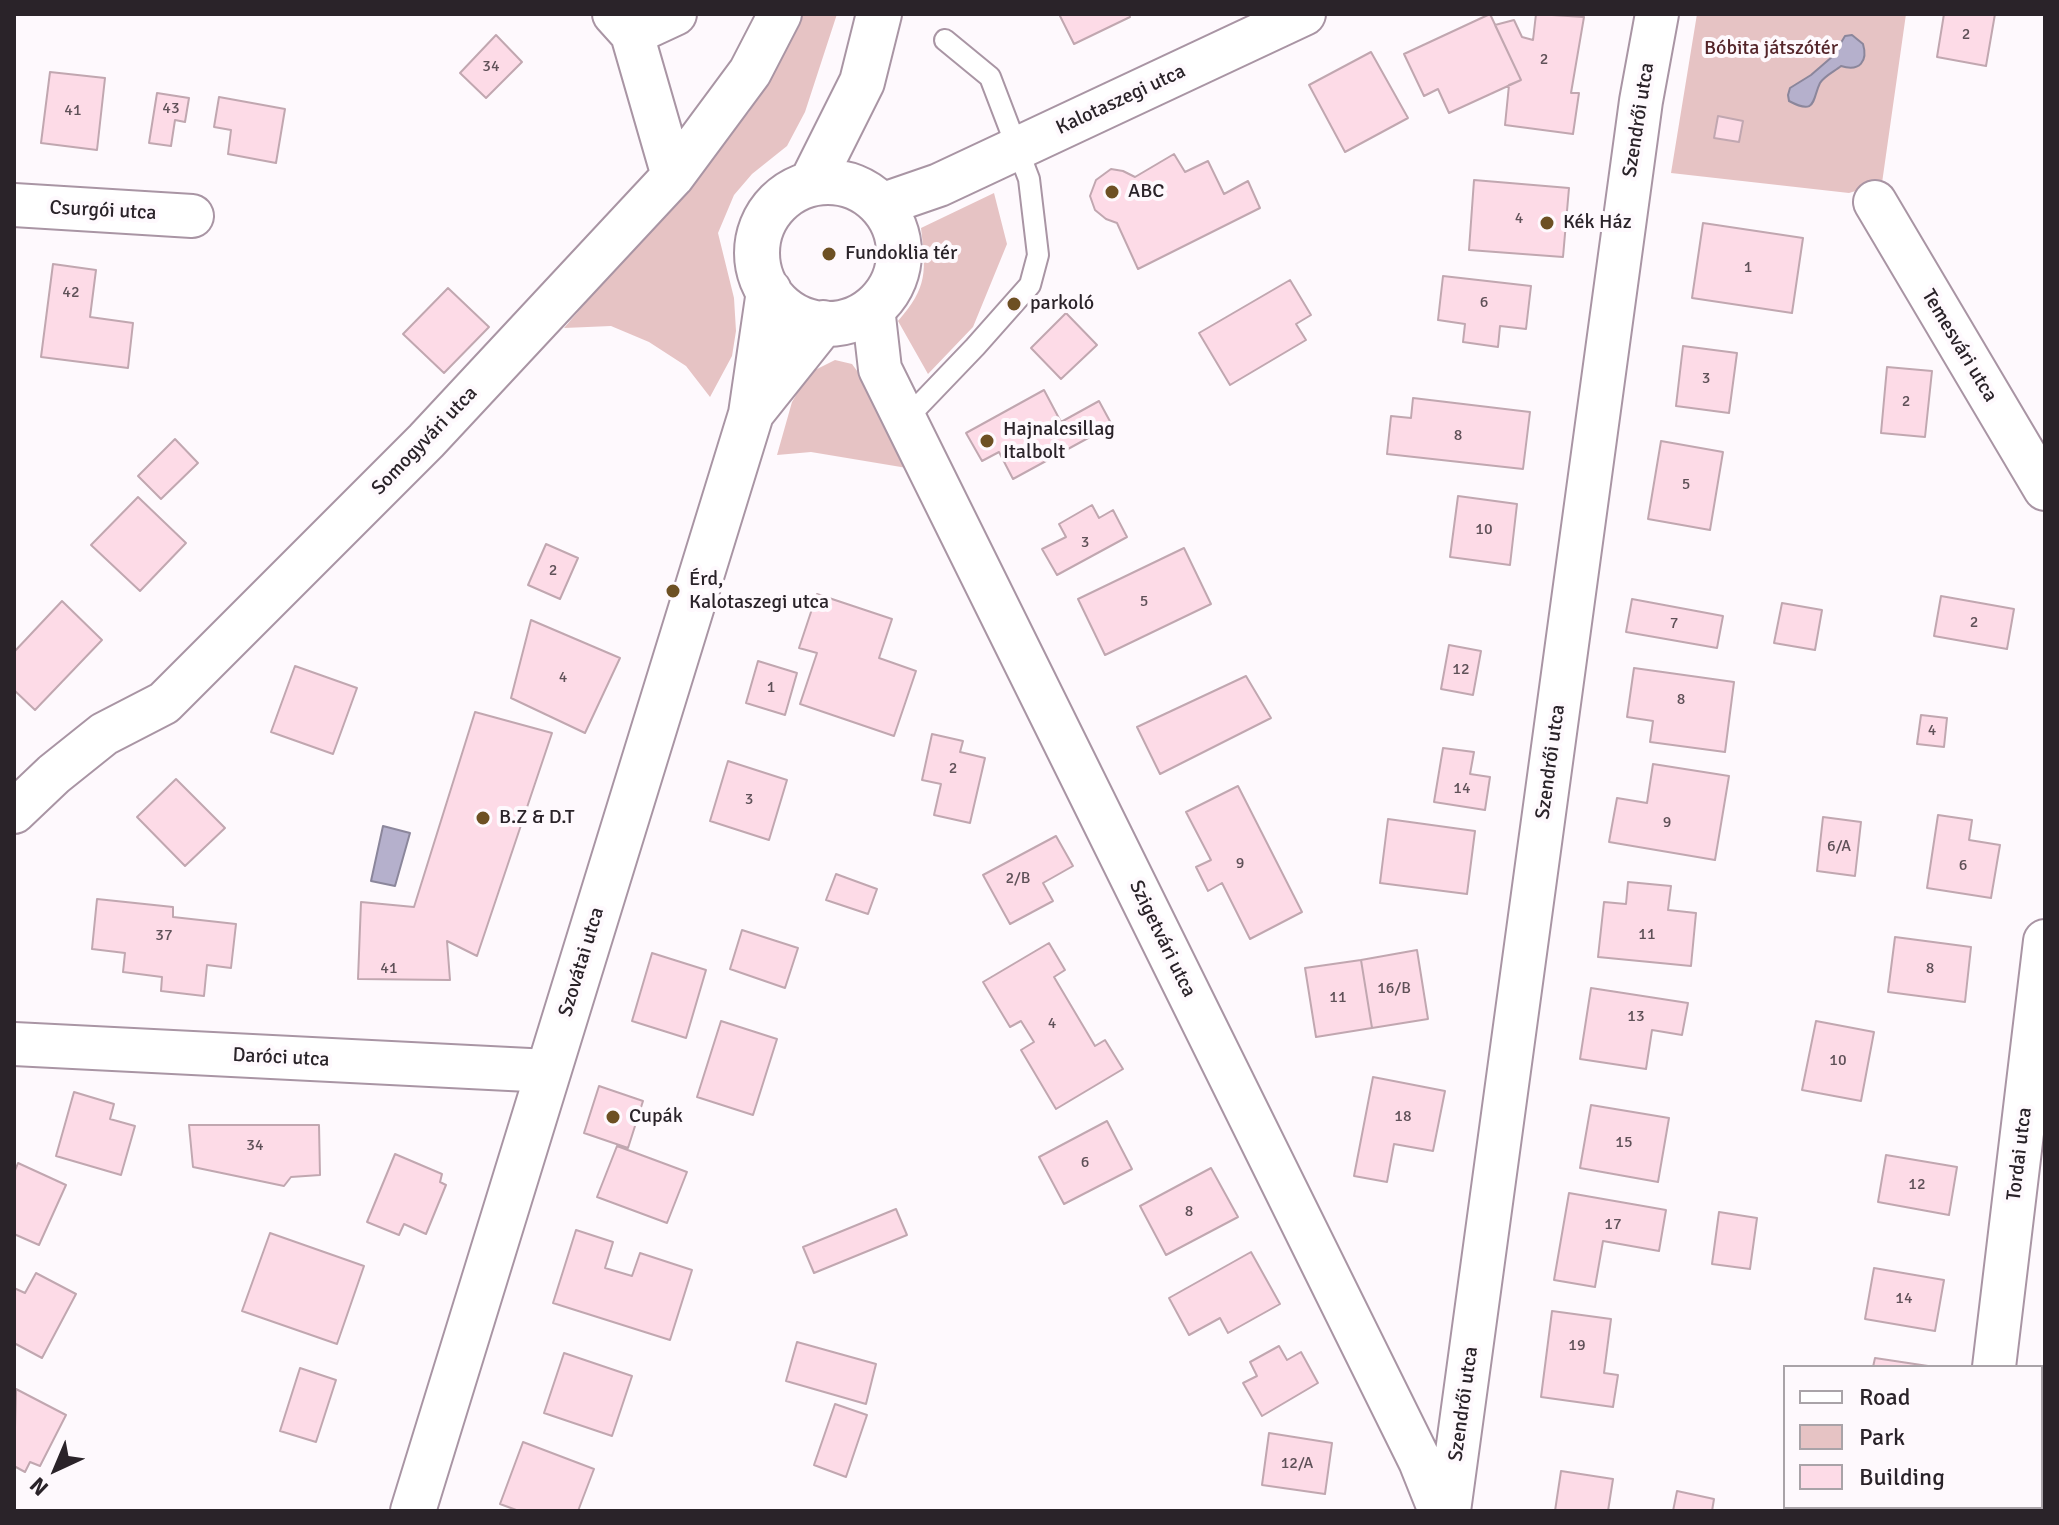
<!DOCTYPE html>
<meta charset="utf-8">
<style>
body{margin:0}
#map{position:relative;width:2059px;height:1525px;overflow:hidden;background:#fef9fd;font-family:Signika,sans-serif}
canvas{display:block}
.frame{position:absolute;inset:0;border:16px solid #2a2329;pointer-events:none}
.legend{position:absolute;left:1783px;top:1365px;width:260px;height:144px;box-sizing:border-box;background:#fef9fd;border:2px solid #a9a3a8;margin:0;padding:10px 14px;list-style:none;font-size:24px;color:#2a2329}
.legend li{display:flex;align-items:center;gap:16px;height:40px}
.legend b{width:40px;border:2px solid #a9a3a8}
.north{position:absolute;left:16px;top:1429px;width:80px;height:80px;-webkit-text-stroke:6px #fef9fd;paint-order:stroke;rotate:224deg;font-size:22px;font-weight:700;line-height:32px;text-align:center;color:#2a2329}
.north::after{content:'';display:block;margin:auto;width:28px;height:36px;background:#2a2329;clip-path:polygon(50% 0,100% 100%,50% 72%,0 100%)}
</style>
<div id="map">
<canvas width="2059" height="1525"></canvas>
<div class="frame"></div>
<ul class="legend">
<li><b style="height:10px;background:#fff"></b>Road</li>
<li><b style="height:22px;background:#e6c3c4"></b>Park</li>
<li><b style="height:22px;background:#fddbe7"></b>Building</li>
</ul>
<div class="north">N</div>
</div>
<script>
const ctx = document.querySelector('canvas').getContext('2d');
ctx.lineJoin = 'round';
function fillPath(path, color) { ctx.fillStyle = color; ctx.fill(path, 'evenodd'); }
function stroke(path, color, width, dash) { ctx.strokeStyle = color; ctx.lineWidth = width; ctx.lineCap = dash ? 'butt' : 'round'; ctx.setLineDash(dash || []); ctx.stroke(path); }
function label(font, color, halo, rows, align = 'center') {
  ctx.font = font + ' Signika,sans-serif'; ctx.lineWidth = 8; ctx.setLineDash([]); ctx.textBaseline = 'middle'; ctx.strokeStyle = halo; ctx.fillStyle = color; for (const [text, x, y, turn = 0] of rows) {
    ctx.save(); ctx.translate(x, y); ctx.rotate((+turn || 0) * Math.PI / 180); ctx.textAlign = isNaN(turn) ? turn : align; if (halo) ctx.strokeText(text, 0, 0); ctx.fillText(text, 0, 0); ctx.restore();
  }
}
fillPath(new Path2D(`
 M802,14H837L805,112L787,146L752,174L734,195L718,233L734,298L736,331L732,356L710,397L686,366L649,342L611,326L564,328L749,112L789,31Z
 M1697,14H1906L1882,183L1849,193L1671,173Z
 M994,193L1007,244L973,327L928,374L898,321C928,287 926,271 921,228Z
 M835,360L852,364L863,379L907,468L811,452L777,455L792,402L809,373Z`), '#e6c3c4');
const water = new Path2D(`
 M1852,35L1863,44C1868,61 1860,72 1841,66C1835,71 1824,76 1820,83C1812,99 1817,116 1789,101L1788,95L1790,88L1811,75L1833,56L1845,36Z
 M383,826L410,833L395,886L371,881Z`);
fillPath(water, '#b5b0cc');
stroke(water, '#8b869b', 2);
const building = new Path2D(`
 M1059,14H1129L1130,17L1074,44Z
 M1490,14L1521,80L1449,113L1438,89L1424,96L1404,54Z
 M1536,14L1584,17L1571,93H1579L1573,134L1505,125L1509,85L1521,80L1495,25L1514,20L1522,37L1533,40Z
 M1944,14H1995L1986,66L1937,57Z
 M496,35L522,62L486,98L460,73Z
 M1371,52L1408,118L1345,152L1309,85Z
 M50,72L105,78L97,150L41,143Z
 M157,93L189,98L185,122L175,120L171,146L149,143Z
 M219,97L285,109L276,163L228,154L231,130L214,127Z
 M1718,116L1743,121L1739,142L1714,138Z
 M1174,154L1185,172L1208,161L1224,194L1248,181L1260,208L1138,269L1117,223L1106,219L1095,210L1090,196L1096,180L1111,169L1123,171L1135,177Z
 M1474,180L1569,188L1563,257L1469,250Z
 M1703,223L1803,238L1792,313L1692,298Z
 M53,264L96,270L90,317L133,323L128,368L41,357Z
 M1443,276L1531,286L1526,329L1500,326L1498,347L1463,342L1465,324L1438,320Z
 M1290,280L1311,315L1296,324L1306,340L1230,385L1199,333Z
 M448,288L489,327L444,373L403,334Z
 M1066,313L1097,345L1061,379L1031,348Z
 M1683,346L1737,353L1729,413L1676,406Z
 M1887,367L1932,371L1925,437L1881,433Z
 M1044,390L1061,422L1099,401L1112,425L1013,479L999,452L982,461L966,433Z
 M1413,398L1530,412L1523,469L1387,454L1391,416L1411,418Z
 M175,439L198,463L161,499L138,476Z
 M1661,441L1723,452L1710,530L1648,519Z
 M1458,496L1517,504L1510,565L1450,557Z
 M138,497L186,543L140,591L91,545Z
 M1092,505L1099,518L1113,510L1127,537L1057,575L1042,549L1066,537L1059,524Z
 M546,544L578,558L560,599L528,585Z
 M1184,548L1211,604L1105,655L1078,599Z
 M817,594L892,619L879,658L916,671L894,736L800,704L817,653L799,648Z
 M1941,596L2014,609L2007,649L1934,636Z
 M1632,599L1723,616L1717,648L1626,632Z
 M62,601L102,640L35,710L14,690V652Z
 M1782,603L1822,610L1815,650L1774,643Z
 M531,620L620,658L585,733L511,698Z
 M1449,645L1481,651L1473,695L1441,689Z
 M758,661L797,673L785,715L746,703Z
 M295,666L357,688L333,754L271,732Z
 M1634,668L1734,682L1725,752L1650,742L1653,721L1627,717Z
 M1246,676L1271,718L1160,774L1137,727Z
 M475,712L552,733L477,956L447,941L450,980L358,979L361,902L414,907Z
 M1921,715L1947,718L1944,747L1917,744Z
 M932,734L963,741L960,752L985,758L970,823L934,815L941,784L922,780Z
 M1443,748L1474,752L1470,774L1490,777L1485,810L1434,802Z
 M728,761L787,780L769,840L710,821Z
 M1653,764L1729,776L1715,860L1609,842L1617,798L1647,803Z
 M176,779L225,828L185,866L137,817Z
 M1238,786L1302,912L1250,939L1222,883L1208,891L1196,867L1211,860L1186,812Z
 M1938,815L1972,820L1969,840L2000,845L1991,898L1927,888Z
 M1823,817L1861,822L1855,876L1817,871Z
 M1388,819L1475,831L1467,894L1380,883Z
 M1056,836L1073,866L1043,883L1053,901L1010,924L983,875Z
 M836,874L877,889L868,914L826,900Z
 M1628,882L1671,886L1668,910L1696,913L1691,966L1598,957L1604,902L1626,904Z
 M97,899L173,907V917L236,924L231,968L207,965L204,996L161,991L162,977L123,972L125,953L92,949Z
 M742,930L798,948L785,988L730,969Z
 M1895,937L1971,947L1965,1002L1888,992Z
 M1049,943L1065,970L1054,977L1095,1046L1105,1040L1123,1069L1056,1109L1021,1050L1034,1042L1021,1021L1010,1027L983,982Z
 M1417,950L1428,1019L1372,1028L1361,960Z
 M652,953L706,970L686,1038L632,1021Z
 M1361,960L1372,1028L1316,1037L1305,968Z
 M1591,988L1688,1003L1682,1035L1652,1030L1646,1069L1580,1059Z
 M721,1021L777,1039L753,1115L697,1097Z
 M1816,1021L1874,1032L1861,1101L1802,1090Z
 M1373,1077L1445,1091L1433,1151L1394,1144L1387,1182L1354,1176Z
 M599,1086L643,1101L628,1148L584,1133Z
 M74,1092L114,1104L110,1119L135,1126L121,1175L56,1156Z
 M1591,1105L1669,1118L1658,1182L1580,1168Z
 M1107,1121L1132,1169L1064,1204L1039,1157Z
 M189,1125H319L320,1175L291,1177L284,1186L193,1167Z
 M617,1146L687,1172L667,1223L597,1197Z
 M395,1154L442,1174L440,1182L446,1185L426,1234L404,1224L399,1235L367,1222Z
 M1886,1155L1957,1167L1949,1215L1878,1202Z
 M18,1163L66,1185L39,1245L14,1234V1173Z
 M1211,1168L1238,1217L1166,1255L1140,1206Z
 M1569,1193L1666,1210L1659,1251L1603,1241L1595,1287L1554,1280Z
 M896,1209L907,1235L814,1273L803,1247Z
 M1719,1212L1757,1218L1750,1269L1712,1264Z
 M576,1230L613,1242L605,1268L632,1276L640,1253L692,1270L670,1340L553,1303Z
 M270,1233L364,1266L337,1344L242,1311Z
 M1251,1252L1280,1304L1228,1333L1220,1318L1189,1335L1169,1298Z
 M1874,1268L1944,1280L1935,1331L1865,1319Z
 M36,1273L76,1294L42,1358L14,1343V1288L25,1293Z
 M1552,1311L1611,1319L1604,1373L1618,1375L1613,1407L1541,1397Z
 M797,1342L876,1364L866,1404L786,1381Z
 M1279,1346L1287,1360L1301,1352L1318,1383L1262,1416L1243,1383L1257,1376L1250,1362Z
 M564,1353L632,1376L612,1436L544,1413Z
 M1875,1358L1928,1366V1367H1873Z
 M300,1368L336,1380L316,1442L280,1431Z
 M16,1389L66,1415L40,1466L30,1462L25,1472L14,1466Z
 M835,1404L867,1415L846,1477L814,1465Z
 M1269,1433L1332,1443L1325,1494L1262,1485Z
 M523,1442L594,1469L578,1511H519L500,1504Z
 M2041,1462L2045,1463V1511H2036V1507H2041Z
 M1561,1471L1613,1479L1608,1511H1555Z
 M1677,1491L1714,1499L1712,1511H1673Z`);
fillPath(building, '#fddbe7');
stroke(building, '#c1a7b0', 2);
const service = new Path2D(`
 M905,420L975,347L1030,285L1038,255L1029,179L990,77L945,40`);
const minor = new Path2D(`
 M614,14L632,34L673,176
 M632,34L675,14
 M1875,202L2045,489
 M14,205L192,216
 M881,205L939,185L1304,14
 M873,308L880,369L1420,1461L1440,1511
 M14,812L54,774L104,734L164,703L426,441L673,176L750,72L780,14
 M14,1044L549,1071
 M1994,1367L2045,941
 M1449,1511L1641,101L1657,14
 M1977,1511L1978,1507`);
const tertiary = new Path2D(`
 M757 253a71 71 0 1 1 142 0a71 71 0 1 1-142 0Z
 M811,184L862,82L879,14
 M752,412L823,323
 M413,1511L751,414L769,291`);
stroke(service, '#a995a4', 24);
stroke(minor, '#a995a4', 46);
stroke(tertiary, '#a995a4', 48);
stroke(service, '#fff', 20);
stroke(minor, '#fff', 42);
stroke(tertiary, '#fff', 44);
for (const [x, y, r, color] of [
 [1112,192,8,"#6d5023"],
 [1547,223,8,"#6d5023"],
 [829,254,8,"#6d5023"],
 [1014,304,8,"#6d5023"],
 [987,441,8,"#6d5023"],
 [673,591,8,"#6d5023"],
 [483,818,8,"#6d5023"],
 [613,1117,8,"#6d5023"]
]) { const dot = new Path2D(); dot.arc(x, y, r, 0, 2 * Math.PI); ctx.fillStyle = color; ctx.fill(dot); stroke(dot, '#fef9fd', 3); }
label('16px', '#5f5158', null, [
 ["2",1966,35],
 ["2",1544,60],
 ["34",491,67],
 ["43",171,109],
 ["41",73,111],
 ["4",1519,219],
 ["1",1748,268],
 ["42",71,293],
 ["6",1484,303],
 ["3",1706,379],
 ["2",1906,402],
 ["8",1458,436],
 ["5",1686,485],
 ["10",1484,530],
 ["3",1085,543],
 ["2",553,571],
 ["5",1144,602],
 ["2",1974,623],
 ["7",1674,624],
 ["12",1461,670],
 ["4",563,678],
 ["1",771,688],
 ["8",1681,700],
 ["4",1932,731],
 ["2",953,769],
 ["14",1462,789],
 ["3",749,800],
 ["9",1667,823],
 ["6/A",1839,847],
 ["9",1240,864],
 ["6",1963,866],
 ["2/B",1018,879],
 ["11",1647,935],
 ["37",164,936],
 ["41",389,969],
 ["8",1930,969],
 ["16/B",1394,989],
 ["11",1338,998],
 ["13",1636,1017],
 ["4",1052,1024],
 ["10",1838,1061],
 ["18",1403,1117],
 ["15",1624,1143],
 ["34",255,1146],
 ["6",1085,1163],
 ["12",1917,1185],
 ["8",1189,1212],
 ["17",1613,1225],
 ["14",1904,1299],
 ["19",1577,1346],
 ["12/A",1297,1464]
]);
label('20px', '#54252a', '#fef9fd', [
 ["Bóbita játszótér",1771,49]
]);
label('20px', '#2a2329', '#fef9fd', [
 ["Kalotaszegi utca",1121,100,-25],
 ["Szendrői utca",1639,120,-81],
 ["Csurgói utca",103,211,3],
 ["Temesvári utca",1959,346,59],
 ["Somogyvári utca",425,441,-46],
 ["Szendrői utca",1551,762,-82],
 ["Szigetvári utca",1162,939,64],
 ["Szovátai utca",582,962,-73],
 ["Daróci utca",281,1058,3],
 ["Tordai utca",2020,1154,-83],
 ["Szendrői utca",1464,1404,-82]
]);
label('20px', '#2a2329', '#fef9fd', [
 ["ABC",1128,192],
 ["Kék Ház",1563,223],
 ["Fundoklia tér",845,254],
 ["parkoló",1030,304],
 ["Hajnalcsillag",1003,430],
 ["Italbolt",1003,453],
 ["Érd,",689,580],
 ["Kalotaszegi utca",689,603],
 ["B.Z & D.T",499,818],
 ["Cupák",629,1117]
], 'left');
</script>
